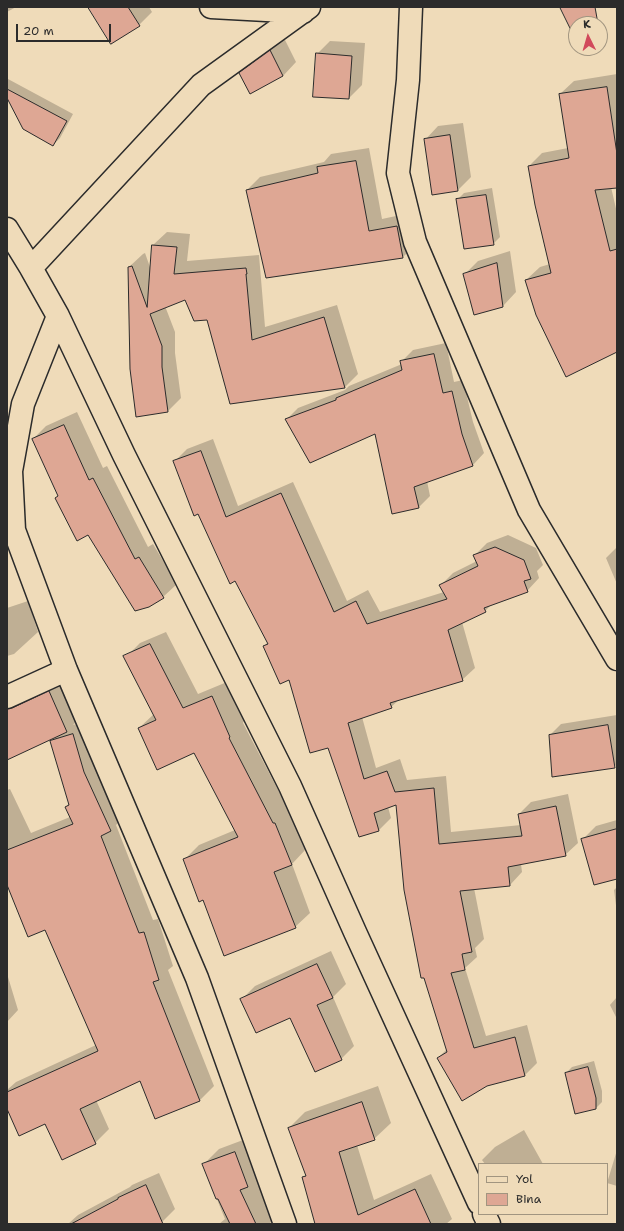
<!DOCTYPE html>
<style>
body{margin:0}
#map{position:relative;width:624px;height:1231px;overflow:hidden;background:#efdbb9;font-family:"Shantell Sans",sans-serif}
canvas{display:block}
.frame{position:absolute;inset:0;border:8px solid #2b2b2b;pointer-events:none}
.legend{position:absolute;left:478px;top:1163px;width:130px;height:52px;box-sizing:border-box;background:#efdbb9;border:1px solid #a19580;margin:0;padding:5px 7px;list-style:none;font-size:12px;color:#2b2b2b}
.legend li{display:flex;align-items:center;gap:8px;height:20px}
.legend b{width:20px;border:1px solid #a19580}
.north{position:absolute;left:568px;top:16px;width:40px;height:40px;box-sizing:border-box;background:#efdbb9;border:1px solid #a19580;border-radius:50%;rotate:355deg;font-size:11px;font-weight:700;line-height:16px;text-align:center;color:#2b2b2b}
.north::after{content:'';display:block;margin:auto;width:14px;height:18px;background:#d1495b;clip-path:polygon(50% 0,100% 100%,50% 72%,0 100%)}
.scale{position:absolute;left:16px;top:24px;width:95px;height:18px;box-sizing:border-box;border:2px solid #2b2b2b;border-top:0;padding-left:5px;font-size:12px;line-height:14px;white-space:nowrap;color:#2b2b2b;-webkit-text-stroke:3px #efdbb9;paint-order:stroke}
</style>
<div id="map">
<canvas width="624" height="1231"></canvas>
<div class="frame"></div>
<ul class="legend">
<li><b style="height:5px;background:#efdbb9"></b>Yol</li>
<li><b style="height:11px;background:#dea794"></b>Bina</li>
</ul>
<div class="north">K</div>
<div class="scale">20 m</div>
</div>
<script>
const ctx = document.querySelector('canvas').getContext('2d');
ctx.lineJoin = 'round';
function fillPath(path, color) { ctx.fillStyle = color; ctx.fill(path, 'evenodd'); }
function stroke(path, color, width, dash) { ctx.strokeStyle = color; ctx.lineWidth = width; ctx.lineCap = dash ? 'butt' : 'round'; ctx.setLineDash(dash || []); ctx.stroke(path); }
fillPath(new Path2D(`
 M7,7H16L7,12Z
 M90,7H149L152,12L139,25Z
 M284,38L296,62L283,76L241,73L254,59Z
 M330,41L365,43L362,85L349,98L317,54Z
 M617,74V187H611L617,213V351L526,280L540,267L550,264L529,166L542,153L568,148L560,94L574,81Z
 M8,79L73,114L60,138L53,145L7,95V80Z
 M463,123L471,177L458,190L425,140L438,126Z
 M369,148L382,219L410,213L416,244L403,257L247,190L260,177L324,162L331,154Z
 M492,188L500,237L493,244L457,200L464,193Z
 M167,232L190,234L187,261L259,255L265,327L337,305L358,374L345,387L231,403L208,319L185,298L165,306L175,332V353L181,398L168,411L129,267L143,254L145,253L151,270L153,245Z
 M510,251L516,292L503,306L475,313L465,274L478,261Z
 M446,343L454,382L463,380L473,422L484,453L473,465L427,481L430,496L418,508L375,432L286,420L298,408L345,390L349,386L402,364L401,362L413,350Z
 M77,412L103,468L107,466L148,547L153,544L177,584L163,597L89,534L59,496L33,439L46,426Z
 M213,439L238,506L293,482L347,601L368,590L380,612L444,592L441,585L453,573L477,561L475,555L487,543L508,535L536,548L543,565L537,571L539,578L527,591L492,604L485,611L462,622L475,668L462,680L400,699L391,707L362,717L376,768L400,759L407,780L446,776L451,832L521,825L519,814L531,802L568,794L578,843L565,855L521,864L522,872L510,885L474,888L484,939L475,948L477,957L465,968L486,1036L527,1025L537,1063L525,1075L487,1085L438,1058L447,1049L397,804L388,807L391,818L379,830L360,836L329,746L289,679L264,646L268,642L175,461L187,449Z
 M617,547V584L606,558Z
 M28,601L38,632L14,654L7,656V608Z
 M166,632L198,694L227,682L244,721L243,723L288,809L290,808L306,849L292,864L310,913L295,927L204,899L184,860L199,845L235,830L195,752L139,728L154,714L125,658L140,643Z
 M63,679L80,718L73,725L87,721L125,816L116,825L153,920L158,919L173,966L168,970L214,1086L200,1100L156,1118L141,1079L96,1100L109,1129L95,1143L7,1107V1090L16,1082L96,1045L45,929L7,882V790L10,789L31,833L70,817L66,807L69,803L51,741L56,736L7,759V702Z
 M617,715V764L614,767L550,735L561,724Z
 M617,820V862L583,839L596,826Z
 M617,887V913L614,890Z
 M331,951L346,984L333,997L354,1046L341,1059L291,1016L242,999L255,986Z
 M8,977L18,1010L7,1022V978Z
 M617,997V1019L610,1005Z
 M594,1061L602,1091V1102L596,1108L566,1073L572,1067Z
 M378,1086L391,1123L374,1139L357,1145L374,1200L431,1174L452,1219L446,1224H330L303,1178L306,1175L289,1128L305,1112Z
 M524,1130L543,1164H485L482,1160L495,1147Z
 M251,1137L276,1217L269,1224H219L225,1219L203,1165L219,1149Z
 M617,1150V1186L607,1183Z
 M159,1173L175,1209L162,1222L158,1224H68L78,1215L130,1187L132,1185Z`), '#0003');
const building = new Path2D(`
 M88,7H128L140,26L111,44Z
 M560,7H595L598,24H576V40Z
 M270,50L283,76L250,94L239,73Z
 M316,53L352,56L349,99L313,97Z
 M607,87L617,154V188L595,190L610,251L617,249V352L566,377L536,315L525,280L551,273L535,205L528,166L569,158L559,94Z
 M7,89L67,121L53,146L23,129L7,98Z
 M450,135L458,191L432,195L424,139Z
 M356,161L369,231L397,226L403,258L266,278L246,190L318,173L317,167Z
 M486,195L494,245L464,249L456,199Z
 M152,245L177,247L174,274L246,268L247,274H246L252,340L324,317L345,388L230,404L207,320L194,321L185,300L150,314L162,346V367L168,412L136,417L130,369L128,267L132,266L147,307Z
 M497,263L503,307L474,315L463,274Z
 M434,354L443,393L452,391L462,434L473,466L414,487L419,508L392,514L375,434L310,463L285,419L336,400V398L402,370L400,361Z
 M64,425L89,480L93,478L135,559L139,557L164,598L149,607L135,611L88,535L77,541L55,498L58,496L32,439Z
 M201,451L226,517L281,493L334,612L356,601L367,624L447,599L439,585L478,566L473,555L495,547L524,560L531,579L524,581L528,592L484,608L486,612L448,630L463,681L390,703L392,708L348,723L364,779L387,771L395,792L434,788L439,844L522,836L518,814L556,806L566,856L508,867L510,886L460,891L472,952L462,954L465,970L451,973L474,1048L515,1037L525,1076L487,1086L462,1101L437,1058L447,1052L424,978H421L404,890L396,805L374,813L379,831L359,837L328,748L310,753L289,680L280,684L263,646L268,644L235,581L230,584L198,514L194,516L173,461Z
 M150,644L183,708L212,696L230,737L229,738L273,823H275L292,865L274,872L296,928L224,956L203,900L199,902L183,859L238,837L194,753L157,770L138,728L156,720L123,656Z
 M49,691L67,732L7,760V709L12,708Z
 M608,725L615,768L552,777L549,735Z
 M73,734L84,772L111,831L101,836L139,933L144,932L159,980L153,982L200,1101L155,1119L140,1081L80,1109L96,1144L62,1160L45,1124L19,1136L7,1109V1092L98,1051L45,930L28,937L7,885V850L73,824L65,807L69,805L50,741Z
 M617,829V879L594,885L581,839Z
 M317,964L333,998L317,1005L342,1060L315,1072L290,1018L256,1033L240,999Z
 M588,1067L596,1098V1109L575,1114L565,1073Z
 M362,1102L375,1140L339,1152L358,1215L415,1189L431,1224H315L302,1177L306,1176L288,1128Z
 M235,1152L248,1187L240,1190L256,1224H230L218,1199H216L202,1164Z
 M146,1185L163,1224H71L118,1199V1198Z`);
fillPath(building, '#dea794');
stroke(building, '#2b2b2b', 1);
const minor = new Path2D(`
 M211,7L303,12
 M411,7L408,80L398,173L415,242L529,510L617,659
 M7,229L31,268L58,316L124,455L290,786L355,932L479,1203
 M31,268L201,85L309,7
 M58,316L23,404L11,471L14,530L66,670L197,978L285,1224
 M7,697L66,670
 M484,1214L489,1224`);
stroke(minor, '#2b2b2b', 25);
stroke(minor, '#efdbb9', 22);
</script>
